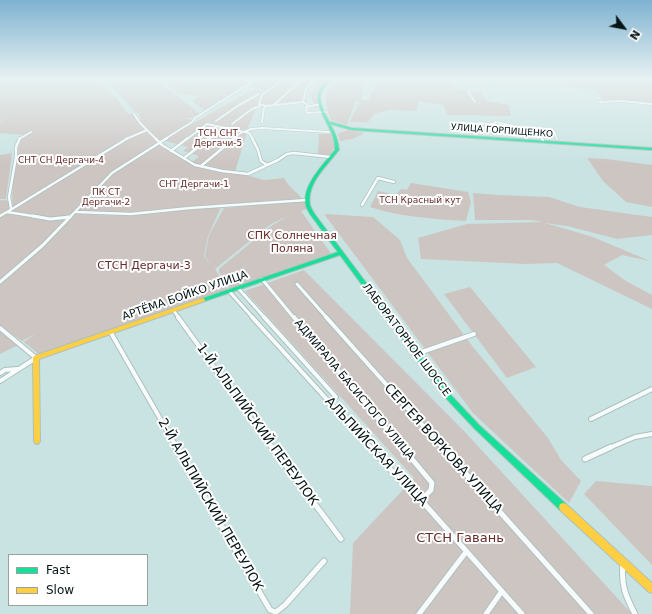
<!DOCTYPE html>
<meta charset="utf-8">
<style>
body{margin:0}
#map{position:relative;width:652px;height:614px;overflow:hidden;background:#c9e3e2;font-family:"DejaVu Sans",sans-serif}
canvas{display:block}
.legend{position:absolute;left:8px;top:554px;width:140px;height:52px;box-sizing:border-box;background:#fff;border:1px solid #9ba1a1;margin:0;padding:5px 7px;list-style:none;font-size:12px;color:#041515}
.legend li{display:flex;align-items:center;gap:8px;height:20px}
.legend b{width:20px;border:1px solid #9ba1a1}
.north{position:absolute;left:604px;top:8px;width:40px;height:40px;-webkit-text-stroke:3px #fff;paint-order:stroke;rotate:122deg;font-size:11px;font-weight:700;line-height:16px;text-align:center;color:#041515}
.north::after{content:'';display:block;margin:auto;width:14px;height:18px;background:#041515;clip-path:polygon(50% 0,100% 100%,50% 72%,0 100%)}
</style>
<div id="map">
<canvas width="652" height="614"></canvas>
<ul class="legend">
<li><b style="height:5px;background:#16e098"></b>Fast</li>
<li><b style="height:5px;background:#ffcf43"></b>Slow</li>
</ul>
<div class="north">N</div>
</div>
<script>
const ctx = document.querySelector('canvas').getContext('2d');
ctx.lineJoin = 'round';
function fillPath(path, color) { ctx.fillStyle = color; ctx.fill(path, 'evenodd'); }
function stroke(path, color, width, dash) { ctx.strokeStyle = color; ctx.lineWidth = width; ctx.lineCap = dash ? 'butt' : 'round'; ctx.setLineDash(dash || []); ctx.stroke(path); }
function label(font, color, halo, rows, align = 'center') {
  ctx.font = font + ' "DejaVu Sans",sans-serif'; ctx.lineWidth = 4; ctx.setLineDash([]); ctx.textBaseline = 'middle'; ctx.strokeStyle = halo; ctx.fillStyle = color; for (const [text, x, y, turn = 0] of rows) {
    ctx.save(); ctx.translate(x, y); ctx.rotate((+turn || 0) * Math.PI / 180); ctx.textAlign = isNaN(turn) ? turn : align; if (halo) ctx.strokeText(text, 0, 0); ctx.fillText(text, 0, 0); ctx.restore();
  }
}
fillPath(new Path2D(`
 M0,78H94L116,98L128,114H136L140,120L190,119L193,123L185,128L255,88L259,89V93L261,88L244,86L221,101L219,100L210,108L204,110L192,101L199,96L180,94L160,78H189L202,90L191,78H221L251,82L257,78H330L315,95L319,104L315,105L310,94L322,82L317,79L307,90L306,103L266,106L260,105V99L248,128L235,172L264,180L284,178C291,191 304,195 307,209L301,211L332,255L230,290L219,272V269L271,226L288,216L271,224L215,269L228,290L41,356L24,342L35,334L22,341L0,326V200L11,201L13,209C11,193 14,146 24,135L0,133V123L12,116L0,122ZM165,141L188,147L183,151L199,156L192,162L196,164L180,157L160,145ZM260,203L256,205L224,208L209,235L205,256L212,266L204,256L208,236L221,207C172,209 122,221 74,212L133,214L190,207Z
 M101,78H146L149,81L159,82L200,114C188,122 157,119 141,120L138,113L135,112L119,94Z
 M342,78H372L365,87L361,101L369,99L378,78H400L402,81L453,82L456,90L481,91L487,101L509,105L511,116L447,115L443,105L418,101L417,111L389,110L374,114L368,122H350L360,101H356L347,125L331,120C327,108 322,98 331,87H332Z
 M459,78H652V103L605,102L595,90L503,80L462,81Z
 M348,130L365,133L352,139L340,141L338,135L339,133Z
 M319,134H331L335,146L331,154L327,156L318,154Z
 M12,153L6,199H0V155Z
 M587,158L607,159L652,165V207L626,202L603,181Z
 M411,183L468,192L471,202L466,221C433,219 401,217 370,207L378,191L396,195L401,189L407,190Z
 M473,193L498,195L549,197L580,207L652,217V235L617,239L567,226L545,223L593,237L650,261L622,255L604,265L626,281L652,295V309L557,263L526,264L421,259L418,238L467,224L543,222L531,220H475Z
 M324,214L373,217L400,240L407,258L473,347L548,438L561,460L581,481L569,503L473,413Z
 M304,270L465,432L632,614H350L353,543L414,478L245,291Z
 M470,287L536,367L507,378L444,294Z
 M0,332L18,345L0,354Z
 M596,481L652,486V565L584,494Z`), '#cdc5c2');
const streetFar4 = new Path2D(`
 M468,91L475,102
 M303,102L306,89L317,78
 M599,102L621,101L652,104
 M321,104L306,107L307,113L325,112
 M274,105L303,78
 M266,106L259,104L262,95L285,78
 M134,114L140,123L156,139
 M216,121L239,105L259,94
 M262,122L264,108L266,106L303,102L309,106
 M232,124L252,109L260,106
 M495,124L497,129L479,127V123L493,124L496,122L518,127
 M510,130H516L515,127L540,130
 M516,130L527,132
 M244,132L251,129L262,128L329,132
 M19,139L31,132
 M126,139L147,130
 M165,139L192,122L195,118L258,78
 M187,139L207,124L249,133L253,139
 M209,139L223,128
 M233,139L242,132
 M542,139L540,130L554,131L557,139`);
const streetFar3 = new Path2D(`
 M155,138L162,145L195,165L222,171L248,174L278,160L287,154L294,153L331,157
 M252,138L258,150L261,161L267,165
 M542,138L543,141
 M171,151L188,138
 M184,158L210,138
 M201,166L235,138
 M362,205L378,178L394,182
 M11,208L9,197L16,157V147L20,138
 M76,212L131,214L190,208L307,200
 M0,216L7,212
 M39,217L7,212L128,138
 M67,217H70
 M70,217L112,173L167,138`);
const streetFar2 = new Path2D(`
 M33,216L50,219L70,217
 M262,279L294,318
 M0,282L43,245L71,216
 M297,284L327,318
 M238,288L265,318
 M229,291L253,318
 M174,311L179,318`);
const streetFar1 = new Path2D(`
 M178,317L272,448
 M252,317L371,448
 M264,317L336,397
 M294,317L402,448
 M326,317L443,448
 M0,328L36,358L0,381
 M111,333L177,448
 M416,354L474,334
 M0,373L5,370L17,369
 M591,419L652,389
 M609,448L635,437L652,434`);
const street = new Path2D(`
 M176,447L270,610L276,612L285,605L324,561
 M272,447L341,539
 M370,447L399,479L421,500L522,614
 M402,447L432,483L431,490L421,500
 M442,447L591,614
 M585,459L611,447
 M623,564C621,585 625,595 635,614
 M419,614L466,552
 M486,614L502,591`);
const fast = new Path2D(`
 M332,78H334C330,82 326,85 323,89C316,99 325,114 330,123L331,122L352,128L652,148V150L352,130L330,124C335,132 338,140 339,150C327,165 306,184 310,205C311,209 314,213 316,216L448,392L479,425L566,504L567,507L566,510L563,511L560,510L475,429L444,396L340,255L205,301H201V299L338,252C330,242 323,232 316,222C312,217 308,212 306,206C301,186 324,164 335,150C335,144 334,139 332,134C328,123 314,104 319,92C321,86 327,82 332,78Z`);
const slow = new Path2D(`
 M203,298L205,300V301L39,359L40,441L39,443L37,444L35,443L34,441L33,358L34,356Z
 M563,503L566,504L652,583V593L649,592L560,510L559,507L560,504Z`);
stroke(streetFar4, '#abc1bf', 3);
stroke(streetFar3, '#abc1bf', 4);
stroke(streetFar2, '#abc1bf', 5);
stroke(streetFar1, '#abc1bf', 6);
stroke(street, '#abc1bf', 7);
stroke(fast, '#abc1bf', 2);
stroke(slow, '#abc1bf', 2);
stroke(streetFar4, '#f7fbfb', 2);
stroke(streetFar3, '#f7fbfb', 2.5);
stroke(streetFar2, '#f7fbfb', 3);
stroke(streetFar1, '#f7fbfb', 4);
stroke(street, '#f7fbfb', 5);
fillPath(fast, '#16e098');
fillPath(slow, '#ffcf43');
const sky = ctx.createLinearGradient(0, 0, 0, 164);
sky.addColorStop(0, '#7fb2d1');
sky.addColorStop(0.48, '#e7f2f2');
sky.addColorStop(1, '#e7f2f200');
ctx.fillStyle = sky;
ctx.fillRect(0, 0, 652, 164);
label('9px', '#041515', '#fff', [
 ["УЛИЦА ГОРПИЩЕНКО",502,131,4]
]);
label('9px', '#662b28', '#fff', [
 ["ТСН СНТ",218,134],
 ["Дергачи-5",218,144],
 ["СНТ СН Дергачи-4",61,161],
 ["СНТ Дергачи-1",194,185],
 ["ПК СТ",106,193],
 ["Дергачи-2",106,203],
 ["ТСН Красный кут",420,201]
]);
label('11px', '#662b28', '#fff', [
 ["СПК Солнечная",292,236],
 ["Поляна",292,249],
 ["СТСН Дергачи-3",144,266]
]);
label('11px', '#041515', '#fff', [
 ["АРТЁМА БОЙКО УЛИЦА",185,296,-19],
 ["ЛАБОРАТОРНОЕ ШОССЕ",406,340,53],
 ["АДМИРАЛА БАСИСТОГО УЛИЦА",354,390,50]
]);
label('13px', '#041515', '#fff', [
 ["1-Й АЛЬПИЙСКИЙ ПЕРЕУЛОК",257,425,54],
 ["СЕРГЕЯ ВОРКОВА УЛИЦА",443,449,48],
 ["АЛЬПИЙСКАЯ УЛИЦА",376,452,47],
 ["2-Й АЛЬПИЙСКИЙ ПЕРЕУЛОК",210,505,60]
]);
label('13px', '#662b28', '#fff', [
 ["СТСН Гавань",460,539]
]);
</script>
